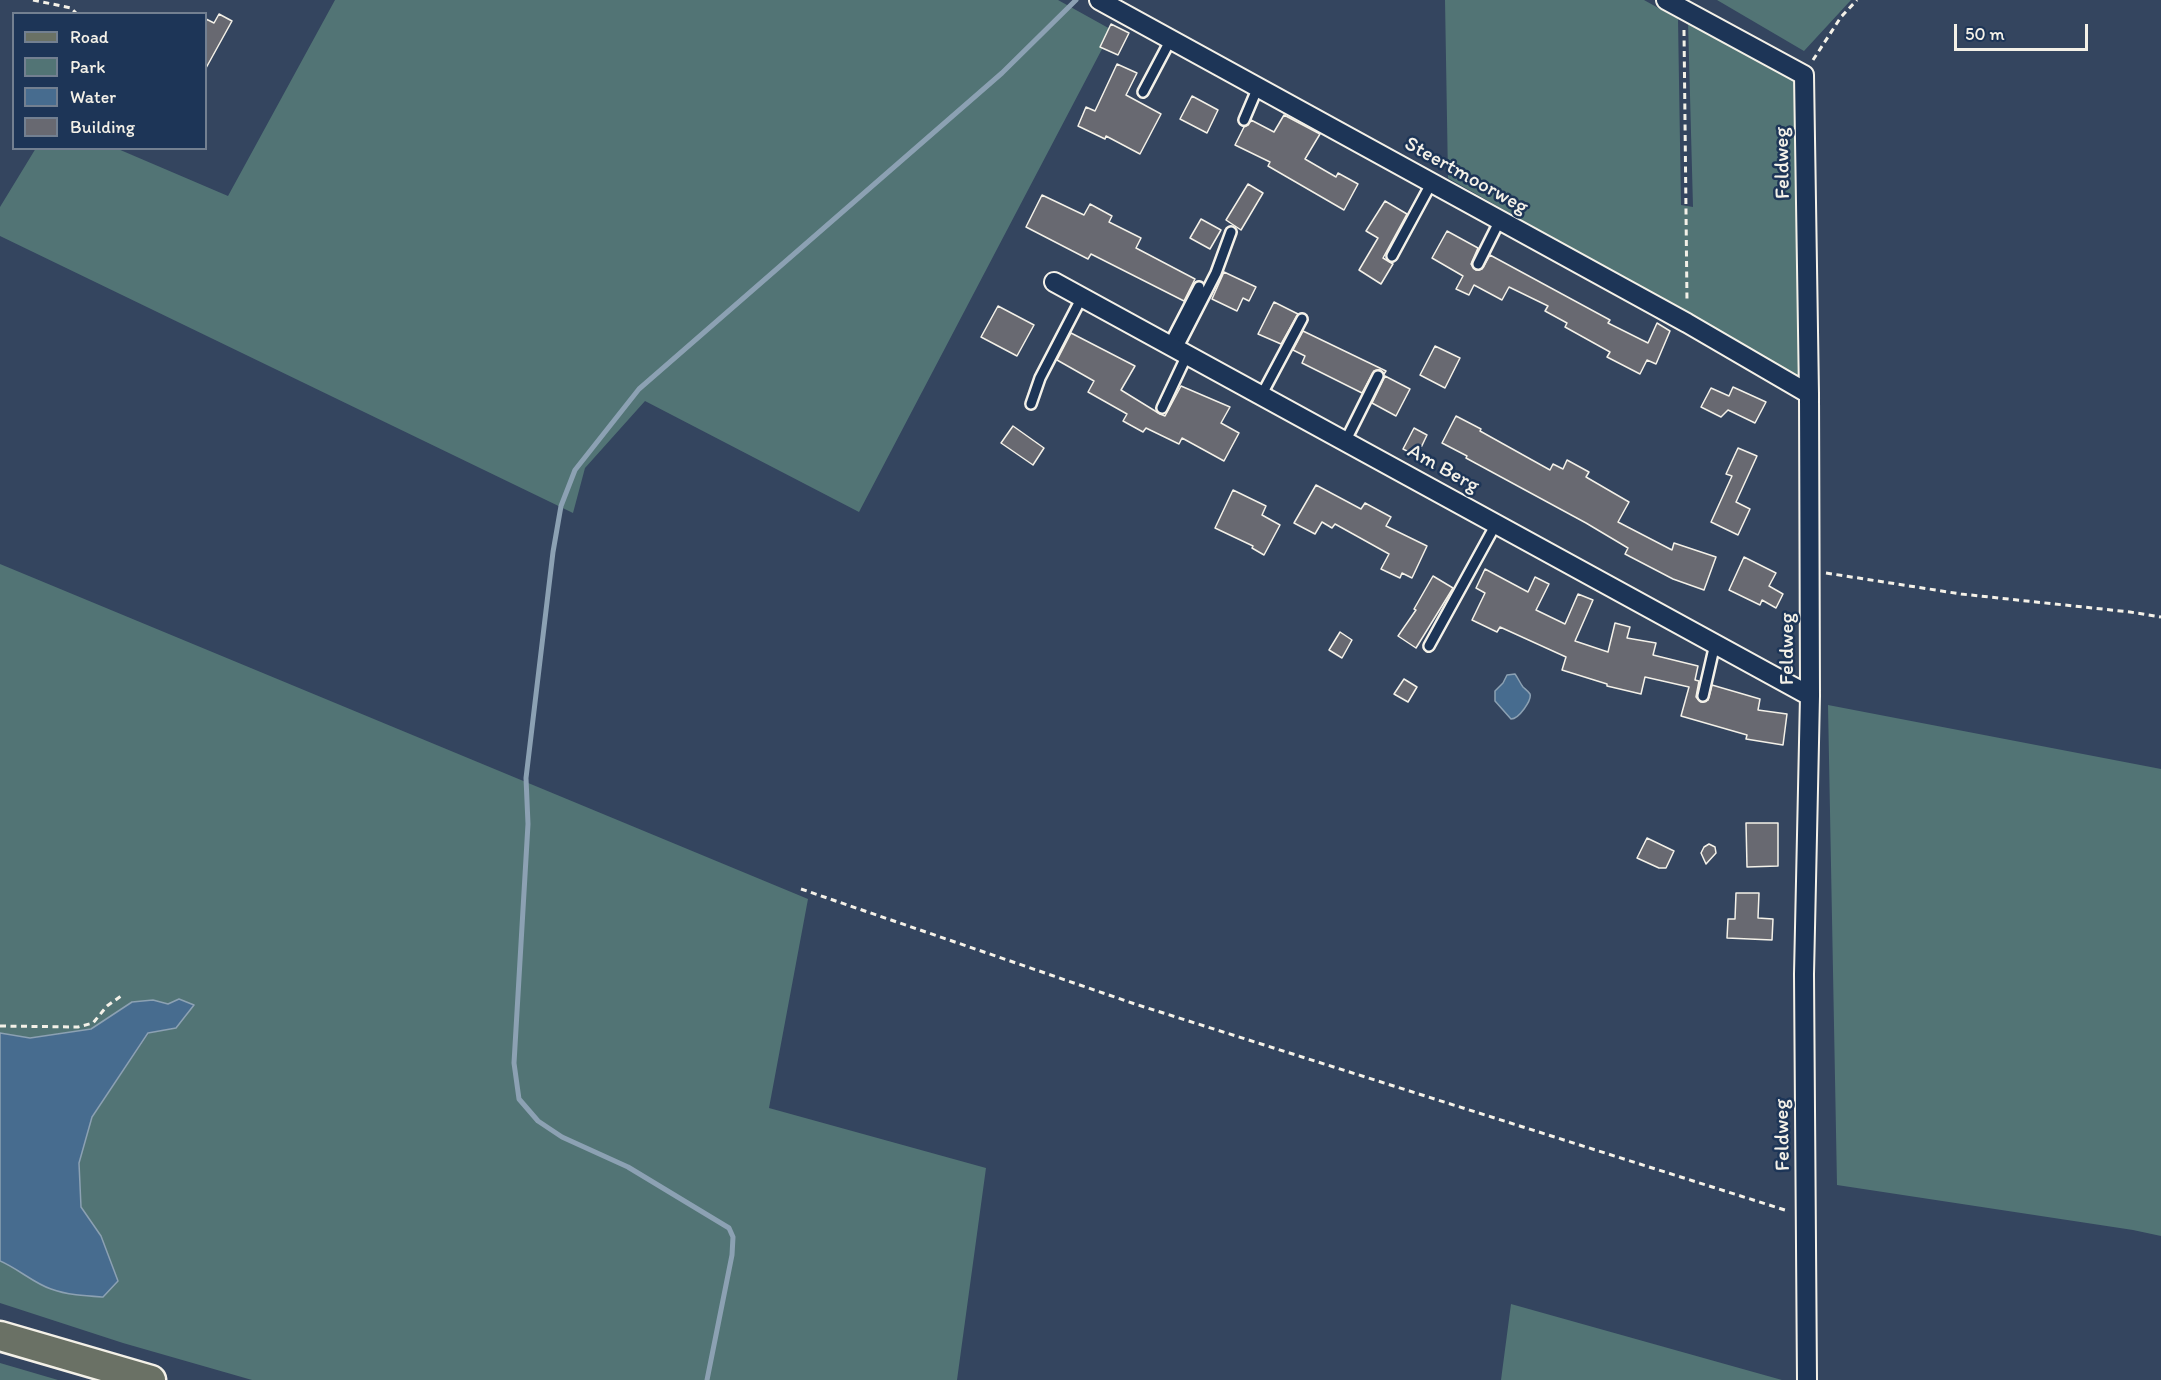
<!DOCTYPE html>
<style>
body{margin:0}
#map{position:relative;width:2161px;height:1380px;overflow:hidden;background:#34455f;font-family:Itim,sans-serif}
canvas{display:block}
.legend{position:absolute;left:12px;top:12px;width:195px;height:138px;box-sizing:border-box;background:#1d3557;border:2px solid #738091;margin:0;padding:8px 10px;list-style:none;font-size:18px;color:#f4f1e8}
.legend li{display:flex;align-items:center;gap:12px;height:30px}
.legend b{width:30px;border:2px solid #738091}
.scale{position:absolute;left:1954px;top:24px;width:134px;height:27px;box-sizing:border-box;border:3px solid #f4f1e8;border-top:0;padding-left:8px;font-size:18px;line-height:21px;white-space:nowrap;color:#f4f1e8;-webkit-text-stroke:4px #1d3557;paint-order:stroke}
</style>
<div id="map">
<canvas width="2161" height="1380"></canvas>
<ul class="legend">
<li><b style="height:8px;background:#6a7165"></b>Road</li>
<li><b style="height:16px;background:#527475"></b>Park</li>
<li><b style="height:16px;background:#476c8f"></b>Water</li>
<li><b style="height:16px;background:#686971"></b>Building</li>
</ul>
<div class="scale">50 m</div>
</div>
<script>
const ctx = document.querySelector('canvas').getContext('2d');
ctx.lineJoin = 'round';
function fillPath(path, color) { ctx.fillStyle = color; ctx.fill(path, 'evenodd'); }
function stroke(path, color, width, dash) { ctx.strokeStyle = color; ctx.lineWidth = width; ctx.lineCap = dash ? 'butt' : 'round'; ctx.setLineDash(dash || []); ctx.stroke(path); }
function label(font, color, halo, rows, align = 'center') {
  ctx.font = font + ' Itim,sans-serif'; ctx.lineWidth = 5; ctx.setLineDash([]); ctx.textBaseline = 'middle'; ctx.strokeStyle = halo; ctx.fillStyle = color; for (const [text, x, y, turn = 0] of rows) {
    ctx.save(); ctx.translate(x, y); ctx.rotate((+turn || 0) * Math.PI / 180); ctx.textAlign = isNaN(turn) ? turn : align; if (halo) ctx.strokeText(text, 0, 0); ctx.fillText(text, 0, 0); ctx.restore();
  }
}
fillPath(new Path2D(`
 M335,0H1058L1112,30L859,512L645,401L585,468L573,513L0,236V207L36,148L118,149L228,196Z
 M1445,0H1644L1678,19L1681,205L1693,207L1688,21L1794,78L1799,377L1448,178Z
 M1717,0H1851L1804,51Z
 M0,564L808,899L769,1108L986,1168L957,1380H252L123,1343L0,1303V1261L16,1267L50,1289L118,1281L101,1236L81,1207L79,1163L92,1117L149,1033L176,1028L168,1004L153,1000L132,1002L91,1029L30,1038L0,1033Z
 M1828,705L2161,769V1236L2133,1230L1837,1185Z
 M1511,1304L1782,1380H1501Z
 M0,1363L58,1380H0Z`), '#527475');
const water = new Path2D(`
 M1515,674C1518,678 1520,683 1523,687C1525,689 1528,691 1530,694C1532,700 1519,719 1511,719L1495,701V691L1503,683L1507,675Z
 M179,999L194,1005L176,1028L148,1033L92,1117L79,1163L81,1207L101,1236L118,1281L103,1297C86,1296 67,1295 51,1289C35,1284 17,1268 0,1261V1033L30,1038L91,1029L132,1002L153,1000L168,1004Z`);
fillPath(water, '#476c8f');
stroke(water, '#8ca1b3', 1.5);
stroke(new Path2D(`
 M707,1380L732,1255L733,1237L729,1228L628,1167L562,1137L538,1121L519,1099L514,1063L528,824L526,778L553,552L561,506L575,470L639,389L1002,73L1076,0`), '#8ca1b3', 5);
const building = new Path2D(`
 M219,14L232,21L206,68V19L214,23Z
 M1111,24L1129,33L1118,55L1100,47Z
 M1117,64L1137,73L1126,95L1161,114L1140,154L1106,136L1105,139L1078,126L1086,107L1095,111Z
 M1192,96L1218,110L1207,133L1180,119Z
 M1284,115L1320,134L1305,159L1336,177L1338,173L1358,184L1344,210L1268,166L1270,162L1235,145L1244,127L1248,125L1251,120L1274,132Z
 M1248,184L1263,193L1241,230L1226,220Z
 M1042,195L1084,215L1090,204L1112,216L1109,222L1141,238L1136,248L1195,279L1184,301L1091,254L1088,259L1026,227Z
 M1385,201L1407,214L1383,258L1393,264L1381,284L1359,270L1378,238L1366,231Z
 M1201,219L1221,230L1210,249L1190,238Z
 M1447,231L1478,248L1471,264L1476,270L1482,269L1490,255L1610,320L1608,323L1648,343L1657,323L1670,331L1656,364L1647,360L1640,374L1607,357L1610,352L1565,327L1567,323L1545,311L1548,306L1509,287L1502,300L1474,285L1469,295L1456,289L1463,276L1432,258Z
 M1224,272L1256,287L1249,301L1243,298L1237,311L1212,299Z
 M1274,302L1298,314L1281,344L1258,334Z
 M998,306L1034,325L1017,356L981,337Z
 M1303,331L1386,371L1384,374L1380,370L1374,371L1362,393L1302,363L1305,356L1293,350Z
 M1071,333L1135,366L1121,390L1160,414L1165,416L1181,386L1230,407L1221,423L1239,433L1224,461L1182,438L1179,444L1146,428L1143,432L1123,421L1127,414L1088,392L1094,381L1057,360Z
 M1435,346L1460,358L1445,388L1420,375Z
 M1385,376L1410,389L1396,416L1372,403Z
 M1733,387L1766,402L1755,423L1728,410L1721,417L1701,407L1711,388L1729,396Z
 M1456,416L1481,429L1480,431L1550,470L1553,464L1563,469L1567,460L1589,472L1586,477L1629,502L1618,522L1672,550L1674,543L1716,557L1704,590L1673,579L1625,554L1628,548L1586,523L1466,458L1467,456L1442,443Z
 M1013,426L1044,448L1033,465L1001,443Z
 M1414,428L1427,435L1417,456L1403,449Z
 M1738,448L1757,456L1736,502L1750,509L1738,535L1711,522L1732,476L1726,474Z
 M1316,485L1361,509L1365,503L1391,517L1386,526L1427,546L1412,578L1402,573L1400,578L1381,569L1389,554L1335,524L1332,528L1322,522L1315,534L1294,523Z
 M1233,490L1266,506L1262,515L1280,525L1264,555L1252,548L1253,546L1215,528Z
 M1744,557L1776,573L1769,586L1783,594L1776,608L1762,600L1760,605L1729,590Z
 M1485,569L1528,592L1535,577L1549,584L1536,610L1565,624L1578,594L1593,600L1575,641L1608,652L1615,623L1630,627L1627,638L1656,643L1653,655L1698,666L1695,680L1699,681L1696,697L1701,702L1708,700L1712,685L1760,699L1758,710L1787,714L1783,745L1746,739L1747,735L1681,716L1689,687L1645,677L1641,694L1607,686V684L1562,670L1566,657L1500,627L1497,632L1472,620L1485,593L1476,588Z
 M1433,576L1453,588L1416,648L1398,636L1416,610L1414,609Z
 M1340,632L1352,640L1342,658L1329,650Z
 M1404,679L1417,687L1408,702L1394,694Z
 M1746,823H1778V866L1747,867Z
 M1647,838L1674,851L1666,868H1659L1637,858Z
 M1709,844L1715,847L1716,853L1706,864L1701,853L1704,847Z
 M1736,893H1759L1758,918L1773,919L1772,940L1727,938L1728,919H1735Z`);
fillPath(building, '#686971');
stroke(building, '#f4f1e8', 1.5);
const service = new Path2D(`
 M1143,92L1171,39
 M1244,120L1258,87
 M1392,256L1432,182
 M1478,264L1500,220
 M1169,345L1199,287
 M1177,349L1216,273L1231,232
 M1261,396L1302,319
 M1031,404L1040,378L1082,297
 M1162,408L1187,355
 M1345,442L1378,376
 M1429,646L1496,524
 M1703,696L1715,644`);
const minor = new Path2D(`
 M1099,0L1687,323L1809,394
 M1666,0L1804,75L1809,394L1810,696L1804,974L1807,1380
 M1054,282L1810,696`);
const primary = new Path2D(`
 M0,1336L151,1380`);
stroke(service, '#f4f1e8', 14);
stroke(minor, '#f4f1e8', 22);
stroke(primary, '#f4f1e8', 33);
stroke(new Path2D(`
 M33,0L71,8L77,14
 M1684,30L1687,302
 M1813,60L1841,17L1857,0
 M1826,573L1961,594L2130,612L2161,617
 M801,889L1135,1004L1788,1211
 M0,1026L78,1027L93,1023L107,1006L121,996`), '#f4f1e8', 3, [6, 4.5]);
stroke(service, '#1d3557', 9);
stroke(minor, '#1d3557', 18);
stroke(primary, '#6a7165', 28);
label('21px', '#f4f1e8', '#1d3557', [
 ["Feldweg",1783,163,-91],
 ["Steertmoorweg",1466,176,29],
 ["Am Berg",1443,469,29],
 ["Feldweg",1788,649,-90],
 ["Feldweg",1783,1135,-91]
]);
</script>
